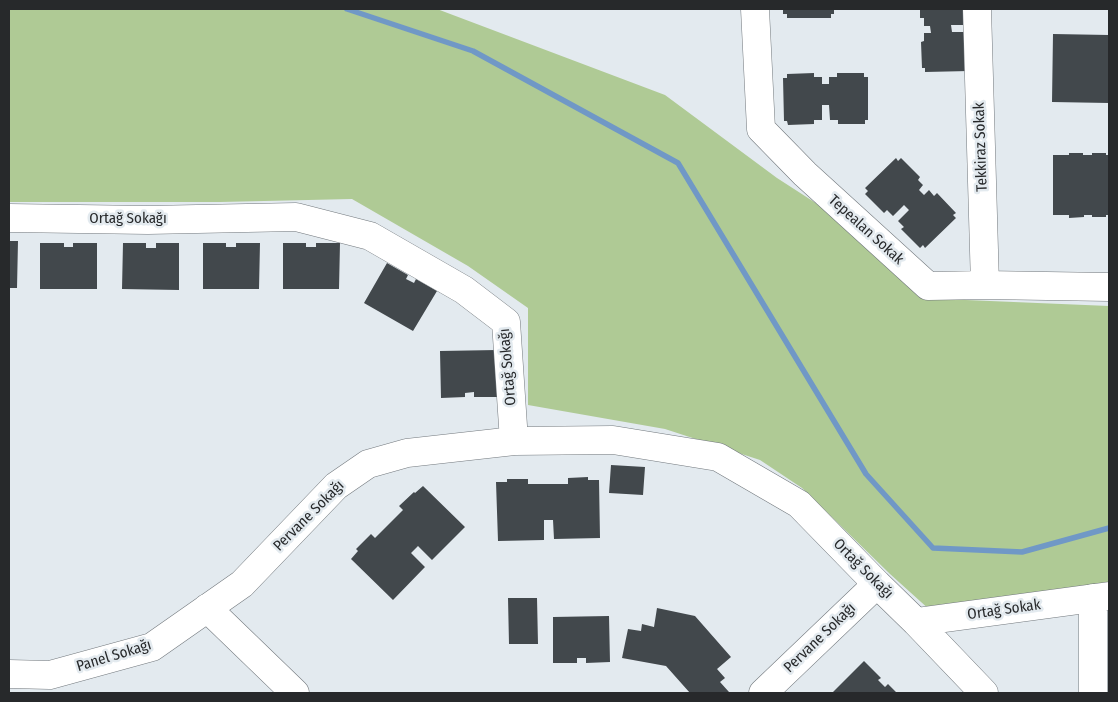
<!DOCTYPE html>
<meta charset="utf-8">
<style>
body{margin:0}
#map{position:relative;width:1118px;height:702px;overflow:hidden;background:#e3eaef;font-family:"Fira Sans Condensed",sans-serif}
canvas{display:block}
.frame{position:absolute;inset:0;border:10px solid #27292b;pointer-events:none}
</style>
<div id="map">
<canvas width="1118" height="702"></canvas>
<div class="frame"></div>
</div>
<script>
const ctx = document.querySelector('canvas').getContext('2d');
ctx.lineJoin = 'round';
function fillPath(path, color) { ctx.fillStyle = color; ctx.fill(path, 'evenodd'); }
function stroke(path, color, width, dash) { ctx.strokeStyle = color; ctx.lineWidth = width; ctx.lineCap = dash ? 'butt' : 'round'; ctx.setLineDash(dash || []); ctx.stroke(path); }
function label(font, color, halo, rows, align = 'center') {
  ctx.font = font + ' "Fira Sans Condensed",sans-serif'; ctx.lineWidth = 5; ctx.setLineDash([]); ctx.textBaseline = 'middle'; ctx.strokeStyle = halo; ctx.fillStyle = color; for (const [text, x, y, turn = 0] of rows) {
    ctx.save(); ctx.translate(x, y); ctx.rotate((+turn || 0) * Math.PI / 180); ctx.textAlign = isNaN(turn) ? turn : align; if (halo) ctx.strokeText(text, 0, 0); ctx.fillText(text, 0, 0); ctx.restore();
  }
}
fillPath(new Path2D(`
 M9,9H437L665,95L777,178L966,300L1109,306V583L931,611L890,574L802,488L760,460L665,429L528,405V308L468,266L352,199L220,202H9Z`), '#afca95');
stroke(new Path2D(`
 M347,9L473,51L678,163L866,474L933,548L1022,552L1109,528`), '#7098c6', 5.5);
fillPath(new Path2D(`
 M783,9H834V14H831V18H787V14H783Z
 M920,9H971L967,25H951L952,32H967L969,71L925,72V68H922L921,42L924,41V33H931L930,26H924V18H920Z
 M1053,34L1109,35V103L1052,102Z
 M814,73V77H822V84H829V77H837V73H864V77H868V120H865V124H838V120H830L829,105H822V120H814V124L788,125L787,121H784L783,78H787V74Z
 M1069,153H1083V155H1092V153H1106V155H1109V215H1106V217H1092V215H1084V217L1069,218V215H1053V155H1069Z
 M896,158L898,161L901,158L920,177L918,180L923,185L919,190L924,195L929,190L934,196L937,193L956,213L953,215L956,218L925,248L923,245L920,248L901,229L904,227L898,221L909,210L904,205L893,216L887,210L884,213L865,194L868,191L865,188Z
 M9,241H18L17,288H9Z
 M40,243H64V247H73V243H97V289H40Z
 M123,243H146V248H156V243H179V290L122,289Z
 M203,243H226V247H236V243H260L259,289H203Z
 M283,243H306V247H316V243H340L339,289H283Z
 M387,263L408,275L406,279L414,283L416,279L437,291L413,331L364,303Z
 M497,350L498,397H474V392L465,393V397L441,398L440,351Z
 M611,465L645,467L643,495L609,493Z
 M588,477V480H599L600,538L554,539L553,520H544V540L498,541L496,482H507V479H528V484H568V478Z
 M423,486L465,527L432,560L418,546L411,553L425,567L393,600L351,559L358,551L356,549L371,534L375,538L403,510L399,506L414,492L415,493Z
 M508,598H537L538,644H509Z
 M657,608L695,616L731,657L717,669L725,678L720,682L729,692L727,693H690L666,666L622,658L628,629L641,631L642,624L654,627Z
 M609,616L610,662L586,663V658H577V663H553V617Z
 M864,661L881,678L878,680L885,687L888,684L897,693H832Z`), '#42484c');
const minor = new Path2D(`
 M755,9L761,129L805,174L928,286L985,285L1109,287
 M977,9L985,285
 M9,218L148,220L296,217L370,236L464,290L506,322L514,441
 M1093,598V693
 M207,608L295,693
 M916,622L1109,596
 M9,674L50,675L152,647L242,584L336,486L368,464L407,453L514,441L613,440L718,457L799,504L877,584L916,622L984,693
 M763,693L877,584`);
stroke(minor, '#72787d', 29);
stroke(minor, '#fff', 28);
label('15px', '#27292b', '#e3eaef', [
 ["Tekkiraz Sokak",981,147,-92],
 ["Ortağ Sokağı",128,219],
 ["Tepealan Sokak",866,230,42],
 ["Ortağ Sokağı",508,367,-95],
 ["Pervane Sokağı",309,516,-45],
 ["Ortağ Sokağı",863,569,45],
 ["Ortağ Sokak",1004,610,-8],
 ["Pervane Sokağı",820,638,-44],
 ["Panel Sokağı",114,656,-17]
]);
</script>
